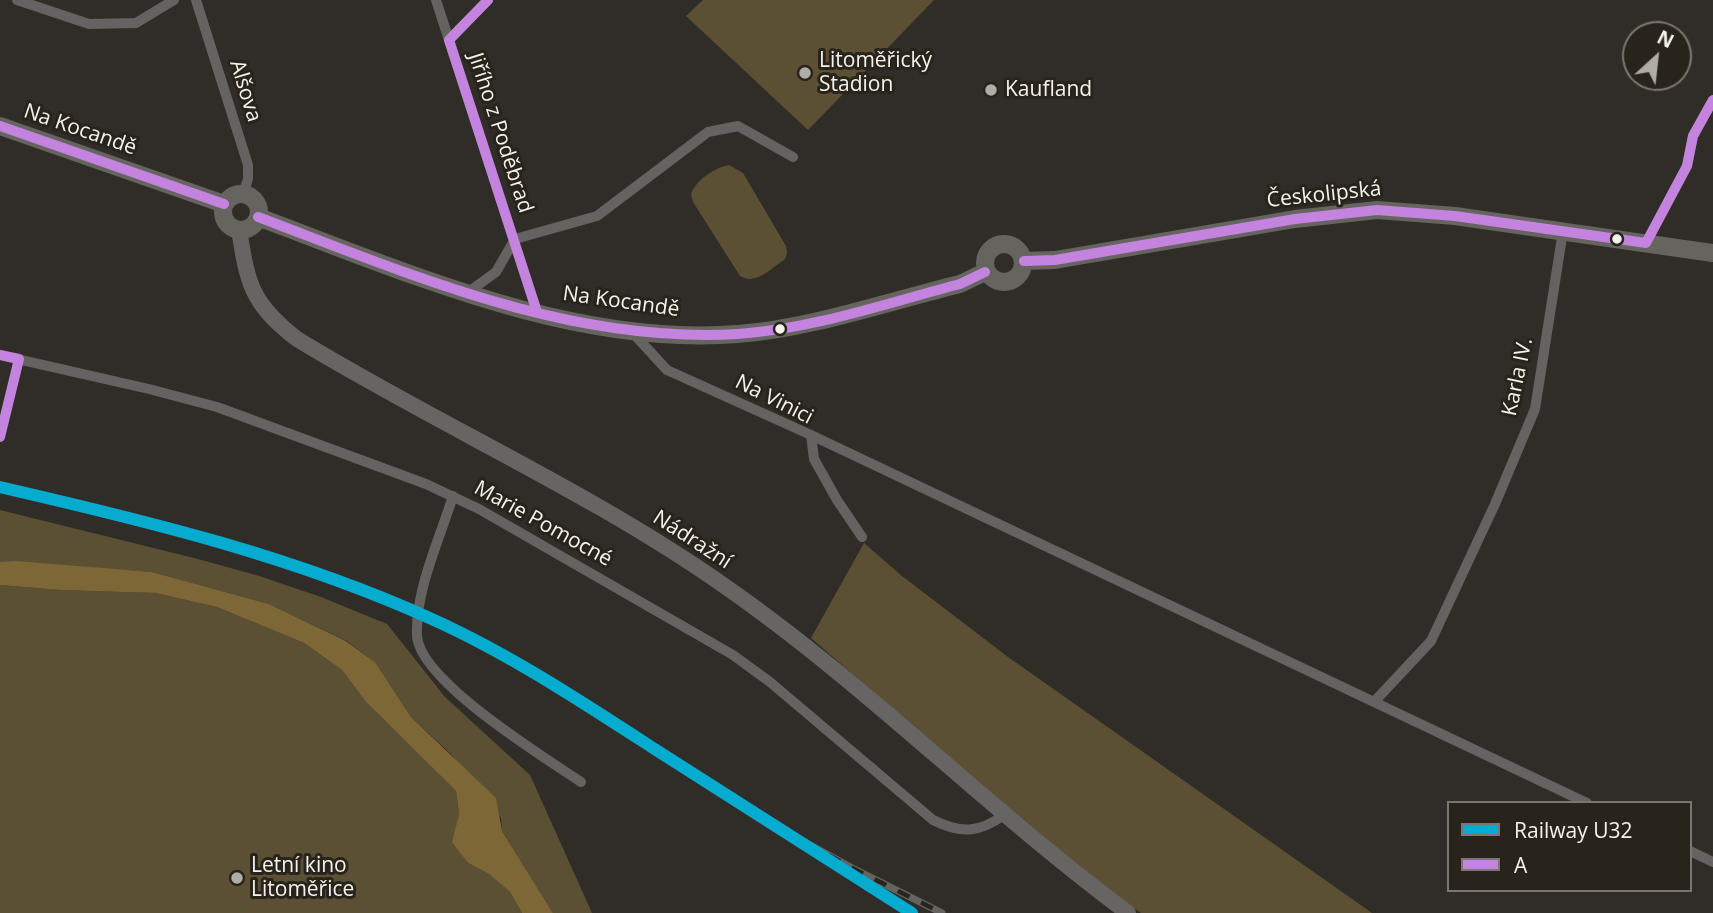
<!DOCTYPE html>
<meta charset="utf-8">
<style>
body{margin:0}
#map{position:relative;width:1713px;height:913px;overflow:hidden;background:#302d28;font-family:"Open Sans",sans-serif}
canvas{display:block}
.legend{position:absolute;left:1447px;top:801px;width:245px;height:91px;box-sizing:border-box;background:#29241b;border:2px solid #7b766f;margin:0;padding:9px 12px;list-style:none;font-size:21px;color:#f5f2ec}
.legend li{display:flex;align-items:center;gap:14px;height:35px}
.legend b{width:35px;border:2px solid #7b766f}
.north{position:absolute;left:1622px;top:21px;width:70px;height:70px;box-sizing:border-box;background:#29241b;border:2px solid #7b766f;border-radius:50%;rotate:27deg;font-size:19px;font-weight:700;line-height:28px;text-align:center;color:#f5f2ec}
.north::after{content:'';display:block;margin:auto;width:24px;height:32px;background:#b0ada7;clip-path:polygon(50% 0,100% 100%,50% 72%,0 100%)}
</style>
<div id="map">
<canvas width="1713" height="913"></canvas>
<ul class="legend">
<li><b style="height:9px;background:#06acd0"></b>Railway U32</li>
<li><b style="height:9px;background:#c483df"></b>A</li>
</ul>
<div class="north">N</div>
</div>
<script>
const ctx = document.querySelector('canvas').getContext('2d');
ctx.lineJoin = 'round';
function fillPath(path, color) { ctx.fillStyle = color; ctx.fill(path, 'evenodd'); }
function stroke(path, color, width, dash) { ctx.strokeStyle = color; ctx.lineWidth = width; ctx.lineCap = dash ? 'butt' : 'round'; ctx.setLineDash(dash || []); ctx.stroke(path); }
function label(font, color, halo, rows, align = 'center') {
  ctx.font = font + ' "Open Sans",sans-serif'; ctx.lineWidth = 6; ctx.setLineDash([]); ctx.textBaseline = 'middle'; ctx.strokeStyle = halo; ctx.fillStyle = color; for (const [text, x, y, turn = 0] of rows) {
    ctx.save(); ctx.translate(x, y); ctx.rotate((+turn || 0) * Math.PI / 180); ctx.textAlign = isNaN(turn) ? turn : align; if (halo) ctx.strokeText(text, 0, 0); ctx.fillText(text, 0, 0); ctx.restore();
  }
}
fillPath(new Path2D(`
 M703,0H934L808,130L686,16Z
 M729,165L743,173L786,246L787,253L785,259C771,268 756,286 740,276L693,202L691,194C696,180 714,168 729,165Z
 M0,510L198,559L259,576L321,597L387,624L445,697L530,775L592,913H553L502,831L501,818L451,754L411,717L375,662L345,640L269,604L152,572L0,562Z
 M864,543L902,576L1008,657L1372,913H1141L1094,879L1009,809L811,638Z
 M0,585L60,590L155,593L217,607L304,643L342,670L366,702L456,791L459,814L453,842L468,863L489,874L510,892L522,913H0Z`), '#5c5034');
fillPath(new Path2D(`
 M15,561L152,572L269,604L344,640L375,662L411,717L496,798L502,831L553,913H522L510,892L489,874L468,863L452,842L459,814L456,791L366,702L342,670L304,643L217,607L155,593L60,590L0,585V562Z`), '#7d6736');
stroke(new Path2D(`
 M17,0L89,24L136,23L174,0
 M196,0L248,165V179L243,193
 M436,0L537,312
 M449,40L488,0
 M515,239L597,216L708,132L738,126L793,157
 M1646,243L1687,166L1693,136L1713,100
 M467,293L496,272L515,239
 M631,331L667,370L811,435L1587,803
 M0,355L149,389L217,407L426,484L479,509L733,655L770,682L933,820C961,834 979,833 1004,815
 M811,435L814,459L837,500L862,537
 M453,496C440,538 415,591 417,635C418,680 544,757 581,782
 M1374,702L1431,641L1495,504L1535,409L1563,231
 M1690,851L1713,862`), '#656361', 10);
stroke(new Path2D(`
 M239,230C248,285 251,303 297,339C438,425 591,492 726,587C868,686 989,810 1128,913`), '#676563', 16);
stroke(new Path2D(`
 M0,126L224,204
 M223 212a18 18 0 1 1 36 0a18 18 0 1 1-36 0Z
 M258,217C408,273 575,347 738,334C809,329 890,301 960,284L985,272
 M985 263a19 19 0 1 1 38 0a19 19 0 1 1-38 0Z
 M1024,261L1055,260L1295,219L1377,210L1455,216L1713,253`), '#66645f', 18);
const rail = new Path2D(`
 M783,830L858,871L942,913`);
stroke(rail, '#63635f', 7);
stroke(rail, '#29241b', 4.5, [13]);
stroke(new Path2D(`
 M488,0L449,40L537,312
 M0,126L224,204
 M258,217C412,275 570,344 738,334C813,329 887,303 960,284L985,272
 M1024,261L1055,260L1295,219L1377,210L1455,216L1646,243L1687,166L1693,136L1713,100
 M0,355L19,359L0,437`), '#c483df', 10);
stroke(new Path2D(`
 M0,487C148,521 296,557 434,620C511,655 582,702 653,748C740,803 826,858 912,913`), '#06acd0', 12);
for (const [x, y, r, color] of [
 [805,73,7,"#b0ada7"],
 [991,90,7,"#b0ada7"],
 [1617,239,6,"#f5f2ec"],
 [780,329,6,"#f5f2ec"],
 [237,878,7,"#b0ada7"]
]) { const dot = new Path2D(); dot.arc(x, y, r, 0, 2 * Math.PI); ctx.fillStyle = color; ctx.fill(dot); stroke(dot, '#29241b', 2.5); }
label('21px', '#f5f2ec', '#29241b', [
 ["Litoměřický",819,61],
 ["Stadion",819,85],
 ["Kaufland",1005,90],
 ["Letní kino",251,866],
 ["Litoměřice",251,890]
], 'left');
label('21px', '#f5f2ec', '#29241b', [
 ["Alšova",245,91,73],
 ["Na Kocandě",80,130,19],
 ["Jiřího z Poděbrad",500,133,72],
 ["Českolipská",1324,195,-6],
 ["Na Kocandě",621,302,8],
 ["Karla IV.",1518,377,-78],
 ["Na Vinici",774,400,27],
 ["Marie Pomocné",543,524,29],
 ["Nádražní",692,540,33]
]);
</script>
